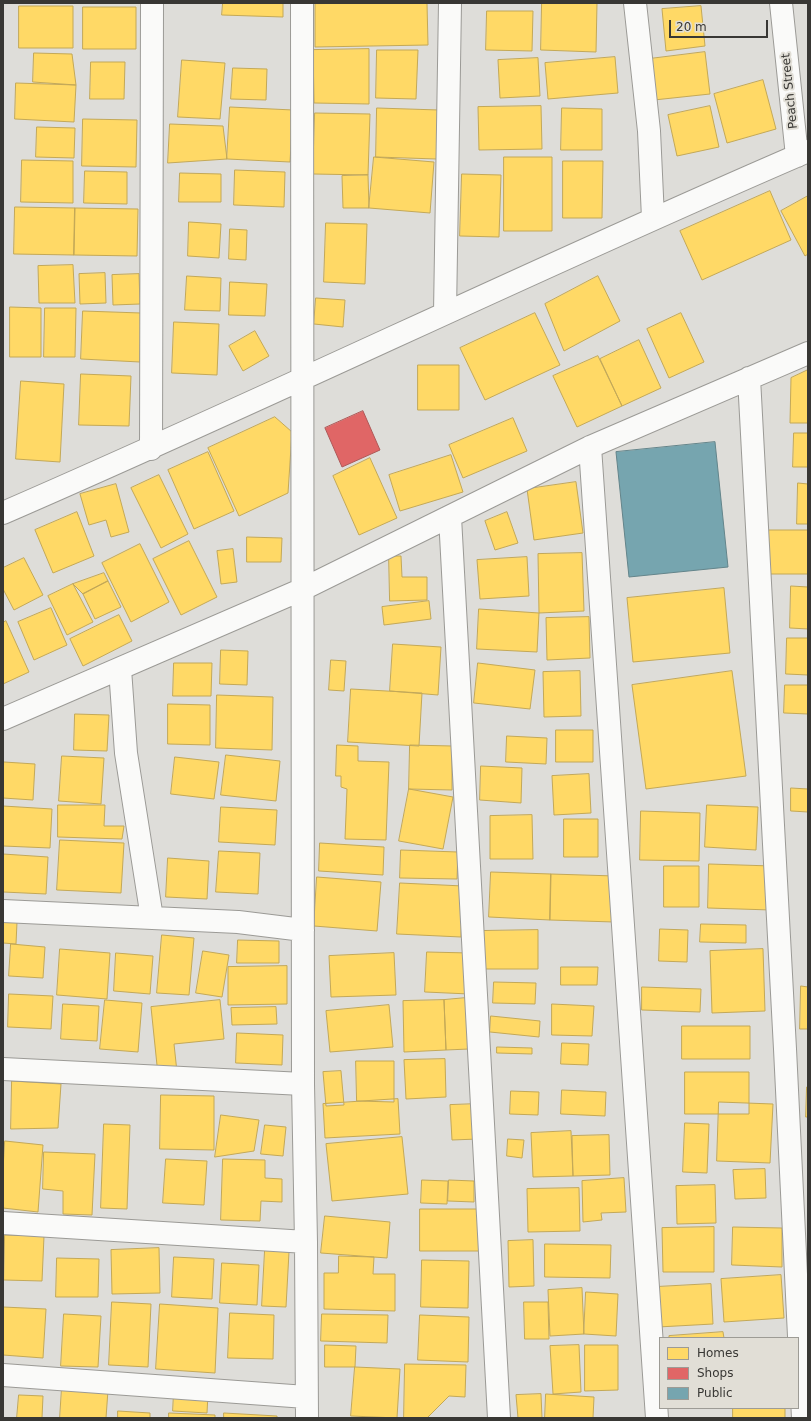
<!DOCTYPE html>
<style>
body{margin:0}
#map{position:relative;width:811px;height:1421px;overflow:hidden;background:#deddd9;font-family:"DejaVu Sans",sans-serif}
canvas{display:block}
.frame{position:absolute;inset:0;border:4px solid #383734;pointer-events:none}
.legend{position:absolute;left:659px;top:1337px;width:140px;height:72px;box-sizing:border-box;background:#e1ded6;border:1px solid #9d9b95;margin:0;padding:5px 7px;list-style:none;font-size:12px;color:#383734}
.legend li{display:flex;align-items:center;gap:8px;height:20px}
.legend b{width:20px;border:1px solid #9d9b95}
.scale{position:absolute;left:669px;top:20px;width:99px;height:18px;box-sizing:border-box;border:2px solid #383734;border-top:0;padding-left:5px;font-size:12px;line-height:14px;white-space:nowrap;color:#383734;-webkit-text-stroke:3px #e1ded6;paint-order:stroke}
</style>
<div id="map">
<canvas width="811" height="1421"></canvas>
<div class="frame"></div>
<ul class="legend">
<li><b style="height:11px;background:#ffd966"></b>Homes</li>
<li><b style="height:11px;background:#e06666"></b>Shops</li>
<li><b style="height:11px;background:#76a5af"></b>Public</li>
</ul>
<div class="scale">20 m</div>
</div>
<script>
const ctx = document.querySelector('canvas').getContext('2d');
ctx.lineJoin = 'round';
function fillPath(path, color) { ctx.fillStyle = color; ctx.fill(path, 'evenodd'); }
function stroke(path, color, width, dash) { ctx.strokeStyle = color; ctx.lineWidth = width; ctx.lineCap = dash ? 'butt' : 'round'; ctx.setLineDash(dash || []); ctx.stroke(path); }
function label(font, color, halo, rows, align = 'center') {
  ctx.font = font + ' "DejaVu Sans",sans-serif'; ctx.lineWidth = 4; ctx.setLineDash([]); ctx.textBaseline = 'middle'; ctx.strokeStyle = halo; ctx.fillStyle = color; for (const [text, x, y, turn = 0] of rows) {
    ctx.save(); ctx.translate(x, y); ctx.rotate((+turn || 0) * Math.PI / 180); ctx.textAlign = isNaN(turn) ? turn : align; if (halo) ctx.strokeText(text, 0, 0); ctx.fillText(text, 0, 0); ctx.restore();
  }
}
const homes = new Path2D(`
 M223,3H283V17L222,15Z
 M427,3L428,45L315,47V4Z
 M542,3H597L596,52L541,50Z
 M19,6H73V48H19Z
 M701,6L705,46L666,51L662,9Z
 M83,7H136V49H83Z
 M487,11H533L532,51L486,50Z
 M369,49V104L314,103L313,50Z
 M377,50H418L416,99L376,98Z
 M705,52L710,94L654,100L649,59Z
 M34,53L72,54L76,85L33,82Z
 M615,57L618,93L548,99L545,63Z
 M538,58L540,96L500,98L498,60Z
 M182,60L225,63L220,119L178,117Z
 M91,62H125L124,99H90Z
 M233,68L267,69L266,100L231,99Z
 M763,80L776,129L727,143L714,94Z
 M16,83L76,85L74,122L15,119Z
 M541,106L542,149L479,150L478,107Z
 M710,106L719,147L677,156L668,115Z
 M230,107L293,110L290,162L227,159Z
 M377,108L439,110L437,159L376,157Z
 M562,108L602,109V150H561Z
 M315,113L370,114L368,175L313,174Z
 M83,119L137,120L136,167L82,166Z
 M170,124L223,126L227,159L168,163Z
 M37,127L75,128L74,158L36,157Z
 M374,157L434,162L430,213L369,208Z
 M504,157H552V231H504Z
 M22,160L73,161V203L21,202Z
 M563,161H603L602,218H563Z
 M235,170L285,172L284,207L234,205Z
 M85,171L127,172V204L84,203Z
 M180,173L221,174V202H179Z
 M462,174L501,175L499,237L460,236Z
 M368,175L369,208H343L342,176Z
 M770,191L791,240L702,280L680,231Z
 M808,196V254L805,256L781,211Z
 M15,207L75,208L74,255L14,254Z
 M75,208L138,209L137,256L74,255Z
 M189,222L221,224L219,258L188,256Z
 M326,223L367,224L365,284L324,282Z
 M230,229L247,230L246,260L229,259Z
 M73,265L75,303H39L38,266Z
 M105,273L106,303L80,304L79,274Z
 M139,274L140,304L113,305L112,275Z
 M187,276L221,278L220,311L185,310Z
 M598,276L620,321L564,351L545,304Z
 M230,282L267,284L265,316L229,315Z
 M316,298L345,300L343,327L314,324Z
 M10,307L41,308V357H10Z
 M45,308H76L75,357H44Z
 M83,311L141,313L140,362L81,359Z
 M535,313L560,365L485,400L460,348Z
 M681,313L704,362L669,378L647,329Z
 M174,322L219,324L217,375L172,373Z
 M255,331L269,356L243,371L229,346Z
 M639,340L661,388L622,406L600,359Z
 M598,356L622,406L577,427L553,376Z
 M418,365H459V410H418Z
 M808,370V423H790L791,378Z
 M81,374L131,376L129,426L79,425Z
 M21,381L64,384L60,462L16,459Z
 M275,417L292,432L288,493L239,516L208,448Z
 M513,418L527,451L463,478L449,445Z
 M794,433H808V467H793Z
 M208,452L234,511L194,529L168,470Z
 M451,455L463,492L400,511L389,475Z
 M370,458L397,518L359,535L333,476Z
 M159,475L188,534L161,548L131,488Z
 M576,482L583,533L534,540L527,489Z
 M798,483L808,484V524H797Z
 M116,484L129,532L111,537L106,520L89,525L80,494Z
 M77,512L94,556L53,573L35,530Z
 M507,512L518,543L495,550L485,521Z
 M768,530H808V574H768Z
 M247,537L282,538L281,562H247Z
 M189,541L217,597L181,615L153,559Z
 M140,544L169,602L131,622L102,563Z
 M233,549L237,582L221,584L217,551Z
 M582,553L584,611L539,613L538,554Z
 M389,556H401L402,577H427V600L390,601Z
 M527,557L529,596L480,599L477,560Z
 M24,558L43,595L14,610L3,589V568Z
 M104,573L108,581L83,594L73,584Z
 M108,581L121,607L95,619L83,594Z
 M73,584L93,622L67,635L48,596Z
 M791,586L808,587V629L790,628Z
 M724,588L730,653L633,662L627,598Z
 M429,601L431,619L384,625L382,607Z
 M51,608L67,645L34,660L18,622Z
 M479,609L539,613L537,652L477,649Z
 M119,615L132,641L83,666L70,639Z
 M589,617L590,658L547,660L546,618Z
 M6,621L29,672L3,684V623Z
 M787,638H808V675L786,674Z
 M393,644L441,647L438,695L390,691Z
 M221,650L248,651L247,685L220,684Z
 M331,660L346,661L344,691L329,690Z
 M174,663H212L211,696H173Z
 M478,663L535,670L530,709L474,703Z
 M580,671L581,716L544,717L543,672Z
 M732,671L746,776L646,789L632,685Z
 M785,685H808V714L784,713Z
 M351,689L422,693L419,746L348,742Z
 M217,695L273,697L272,750L216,748Z
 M168,704L210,705V745L168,744Z
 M75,714L109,715L107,751L74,750Z
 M556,730H593V762H556Z
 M507,736L547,738L546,764L506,762Z
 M337,745L358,746V761L389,762L386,840L345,839L347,789L341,787V776H336Z
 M410,745L452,746V790L409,789Z
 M226,755L280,761L276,801L221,795Z
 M62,756L104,758L101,804L59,801Z
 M175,757L219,762L214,799L171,794Z
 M4,762L35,764L33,800L3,798Z
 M481,766L522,768L521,803L480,800Z
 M589,774L591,813L554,815L552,776Z
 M791,788L808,789V812L791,811Z
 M409,789L453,797L443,849L399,841Z
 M58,805H105L104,826H124L122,839L58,837Z
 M707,805L758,807L756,850L705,847Z
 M3,806L52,809L50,848L3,846Z
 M221,807L277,810L275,845L219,842Z
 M641,811L700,813L699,861L640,860Z
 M532,815L533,859H490V816Z
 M564,819H598V857H564Z
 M60,840L124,843L121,893L57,890Z
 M320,843L384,847L383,875L319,871Z
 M401,850L458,852L457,879L400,878Z
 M219,851L260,853L258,894L216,892Z
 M3,854L48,857L46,894L3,892Z
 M168,858L209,861L207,899L166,897Z
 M709,864L772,866L771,910L708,908Z
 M664,866H699V907H664Z
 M491,872L551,874L550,920L489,917Z
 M551,874L615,876L614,922L550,920Z
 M317,877L381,882L377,931L314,926Z
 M400,883L463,886L461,937L397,934Z
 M3,921L17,922L16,944L3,943Z
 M701,924L746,925V943L700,942Z
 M660,929L688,930L687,962L659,961Z
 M538,930V969H479V931Z
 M162,935L194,938L189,995L157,993Z
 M238,940L279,941V963H237Z
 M11,944L45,947L43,978L9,976Z
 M60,949L110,953L107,999L57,995Z
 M763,949L765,1011L712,1013L710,951Z
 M203,951L229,955L222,997L196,993Z
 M427,952L470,953L469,994L425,992Z
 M116,953L153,956L150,994L114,991Z
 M394,953L396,995L331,997L329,956Z
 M287,966V1004L228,1005V967Z
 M561,967H598L597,985H561Z
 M494,982L536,983L535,1004L493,1003Z
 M801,986L808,987V1029H800Z
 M642,987L701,989L700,1012L642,1010Z
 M9,994L53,996L51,1029L8,1027Z
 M466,998L469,1049L446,1050L444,1000Z
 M105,1000L142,1003L138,1052L100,1049Z
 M220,1000L224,1039L174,1044L177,1072L158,1075L151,1007Z
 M444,1000L446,1050L404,1052L403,1001Z
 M63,1004L99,1006L97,1041L61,1039Z
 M552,1004L594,1006L592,1036L552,1035Z
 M389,1005L393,1047L330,1052L326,1011Z
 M276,1007L277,1024L232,1025L231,1008Z
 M491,1016L540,1021L539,1037L490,1032Z
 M682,1026H750V1059H682Z
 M237,1033L283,1035L282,1065L236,1063Z
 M562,1043L589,1044L588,1065L561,1064Z
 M497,1047L532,1048V1054L497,1053Z
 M445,1059L446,1097L406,1099L404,1060Z
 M356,1061H394V1102L357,1101Z
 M341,1071L344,1105L326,1106L323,1072Z
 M685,1072H749V1114H685Z
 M12,1081L61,1084L58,1128L11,1129Z
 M807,1087H808V1117H806Z
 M562,1090L606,1092L605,1116L561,1114Z
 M511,1091L539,1092L538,1115L510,1114Z
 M161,1095L214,1096V1150L160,1149Z
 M398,1099L400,1134L325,1138L323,1104Z
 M719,1102L773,1104L770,1163L717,1161Z
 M477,1104L478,1139L452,1140L450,1105Z
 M221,1115L259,1120L254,1151L215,1157Z
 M685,1123L709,1124L707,1173L683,1172Z
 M104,1124L130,1125L127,1209L101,1208Z
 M265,1125L286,1127L283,1156L261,1154Z
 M571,1131L573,1176L533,1177L531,1133Z
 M609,1135L610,1175L573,1176L572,1136Z
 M402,1137L408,1194L332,1201L326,1144Z
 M508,1139L524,1140L522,1158L507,1156Z
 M5,1141L43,1145L38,1212L3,1208V1170Z
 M44,1152L95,1154L92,1215L63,1214V1191L43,1189Z
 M166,1159L207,1161L204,1205L163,1203Z
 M223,1159L265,1160V1178L282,1179V1202L261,1201L260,1221L221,1220Z
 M765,1169L766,1198L735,1199L733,1170Z
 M624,1178L626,1212L601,1213L602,1220L583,1222L582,1181Z
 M422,1180L448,1181L447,1204L421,1203Z
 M449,1180L474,1181V1202L448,1201Z
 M715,1185L716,1223L677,1224L676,1186Z
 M579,1188L580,1231L528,1232L527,1189Z
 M420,1209H481V1251H420Z
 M325,1216L390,1222L387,1258L321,1253Z
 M714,1227V1272H663L662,1228Z
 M733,1227L782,1228V1267L732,1265Z
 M5,1235L44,1236L42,1281L4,1280Z
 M533,1240L534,1286L509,1287L508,1241Z
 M545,1244L611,1245L610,1278L545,1277Z
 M159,1248L160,1293L112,1294L111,1250Z
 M265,1250L289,1252L286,1307L262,1306Z
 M339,1256L374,1257L373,1274H395V1311L324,1309V1273H338Z
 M174,1257L214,1259L212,1299L172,1297Z
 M57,1258L99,1259L98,1297H56Z
 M422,1260L469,1261L468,1308L421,1307Z
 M222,1263L259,1265L257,1305L220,1303Z
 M781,1275L784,1318L724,1322L721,1279Z
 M711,1284L713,1324L658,1327L656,1287Z
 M582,1288L584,1334L550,1336L548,1290Z
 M586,1292L618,1294L616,1336L584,1334Z
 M112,1302L151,1304L148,1367L109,1365Z
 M524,1302H548L549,1339H525Z
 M160,1304L218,1308L215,1373L156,1369Z
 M3,1307L46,1309L43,1358L3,1355Z
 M230,1313L274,1315L273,1359L228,1358Z
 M64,1314L101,1316L98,1367L61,1366Z
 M322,1314L388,1315L387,1343L321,1341Z
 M420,1315L469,1317L468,1362L418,1360Z
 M723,1332L724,1338H669V1336Z
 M325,1345L356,1346L355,1367H325Z
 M579,1345L581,1392L553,1394L550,1346Z
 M585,1345H618V1390L585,1391Z
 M405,1364L466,1365L465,1397L449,1396L427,1418H404Z
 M355,1367L400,1369L397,1418L351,1416Z
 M62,1387L108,1390L106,1418H60Z
 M174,1392L208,1394L207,1413L173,1411Z
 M541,1394L542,1418H518L516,1395Z
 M546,1394L594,1397L593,1418H545Z
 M19,1395L43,1396L42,1418H17Z
 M733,1408H785V1418H733Z
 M118,1411L150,1413V1418H118Z
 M169,1413L215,1415V1418H169Z
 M224,1413L277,1416V1418H224Z`);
fillPath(homes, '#ffd966');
stroke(homes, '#c3a857', 1);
const shops = new Path2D(`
 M363,411L380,450L342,467L325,428Z`);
fillPath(shops, '#e06666');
stroke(shops, '#ae5857', 1);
const public = new Path2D(`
 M715,442L728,567L629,577L616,452Z`);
fillPath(public, '#76a5af');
stroke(public, '#63848a', 1);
const minor = new Path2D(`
 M302,3L303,1084L306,1242L307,1418
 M635,3L649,131L653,218
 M781,3L797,156
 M445,313L450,3
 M749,378L785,1049L803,1418
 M590,447L657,1418
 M151,449L152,3
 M3,513C273,396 538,267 808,151
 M450,517L499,1418
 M120,669L126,753L152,918
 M3,719L303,589L590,447L808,353
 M3,911L238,922L303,930
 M3,1069L303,1084
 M3,1223L306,1242
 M3,1375L306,1397`);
stroke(minor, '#9b9a96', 24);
stroke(minor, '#fafaf9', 22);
label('12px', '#383734', '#e1ded6', [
 ["Peach Street",790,91,-96]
]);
</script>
